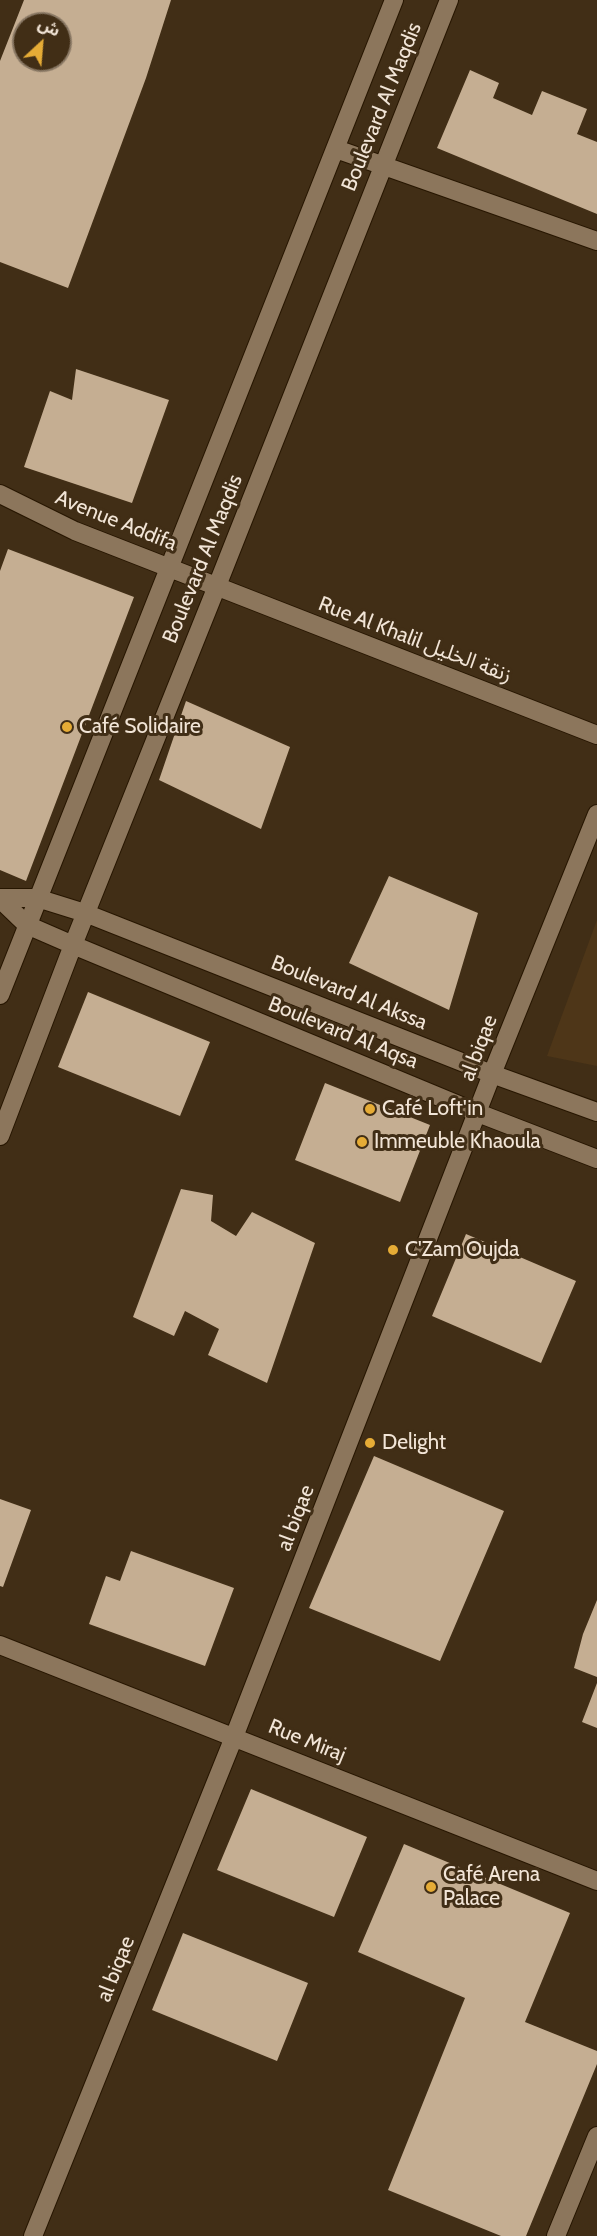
<!DOCTYPE html>
<meta charset="utf-8">
<style>
body{margin:0}
#map{position:relative;width:597px;height:2236px;overflow:hidden;background:#412e16;font-family:Cabin,"Noto Sans Arabic",sans-serif}
canvas{display:block}
.north{position:absolute;left:12px;top:12px;width:60px;height:60px;box-sizing:border-box;background:#412e16;border:2px solid #887763;border-radius:50%;rotate:26deg;font-size:16px;font-weight:700;line-height:24px;text-align:center;color:#f2e5d7}
.north::after{content:'';display:block;margin:auto;width:21px;height:27px;background:#e6ac36;clip-path:polygon(50% 0,100% 100%,50% 72%,0 100%)}
</style>
<div id="map">
<canvas width="597" height="2236"></canvas>
<div class="north">ش</div>
</div>
<script>
const ctx = document.querySelector('canvas').getContext('2d');
ctx.lineJoin = 'round';
function fillPath(path, color) { ctx.fillStyle = color; ctx.fill(path, 'evenodd'); }
function stroke(path, color, width, dash) { ctx.strokeStyle = color; ctx.lineWidth = width; ctx.lineCap = dash ? 'butt' : 'round'; ctx.setLineDash(dash || []); ctx.stroke(path); }
function label(font, color, halo, rows, align = 'center') {
  ctx.font = font + ' Cabin,"Noto Sans Arabic",sans-serif'; ctx.lineWidth = 6; ctx.setLineDash([]); ctx.textBaseline = 'middle'; ctx.strokeStyle = halo; ctx.fillStyle = color; for (const [text, x, y, turn = 0] of rows) {
    ctx.save(); ctx.translate(x, y); ctx.rotate((+turn || 0) * Math.PI / 180); ctx.textAlign = isNaN(turn) ? turn : align; if (halo) ctx.strokeText(text, 0, 0); ctx.fillText(text, 0, 0); ctx.restore();
  }
}
fillPath(new Path2D(`
 M597,920V1066L547,1056Z`), '#4e3618');
fillPath(new Path2D(`
 M24,0H171L146,78L68,288L0,262V61ZM24,24H60V60H24Z
 M470,70L499,83L493,98L532,115L542,91L587,109L577,134L597,142V214L437,148Z
 M76,369L169,400L132,503L24,467L50,391L72,400Z
 M8,549L134,597L26,881L0,870V571Z
 M186,701L290,747L261,829L159,780Z
 M389,876L478,913L449,1010L349,963Z
 M88,992L210,1042L180,1116L58,1067Z
 M325,1083L430,1125L400,1202L295,1160Z
 M181,1189L213,1195L211,1221L236,1236L252,1212L315,1243L267,1383L208,1355L219,1329L185,1311L174,1336L133,1317Z
 M466,1234L576,1281L541,1363L432,1316Z
 M374,1456L504,1511L440,1661L309,1608Z
 M0,1499L31,1510L3,1587L0,1586Z
 M131,1551L234,1588L205,1666L89,1624L106,1576L120,1581Z
 M597,1600V1677L574,1668L583,1634Z
 M597,1683V1728L582,1722Z
 M251,1789L367,1837L334,1917L217,1870Z
 M404,1844L570,1913L525,2022L597,2051V2064L526,2236H501L388,2190L465,1998L358,1952Z
 M183,1933L308,1983L277,2061L152,2010Z`), '#c5ae92');
const minor = new Path2D(`
 M336,149L597,241
 M0,494L75,531L597,735
 M0,898H37L85,913L492,1074L597,1112
 M0,899L27,925L73,945L478,1113L597,1159
 M0,995L394,0
 M0,1136L73,945L217,586L449,0
 M0,1645L597,1881
 M33,2236L234,1737L492,1074L597,814
 M556,2236L597,2136`);
stroke(minor, '#271600', 20);
stroke(minor, '#8c765c', 18);
for (const [x, y, r, color] of [
 [67,727,6,"#e6ac36"],
 [370,1109,6,"#e6ac36"],
 [362,1142,6,"#e6ac36"],
 [393,1250,6,"#e6ac36"],
 [370,1443,6,"#e6ac36"],
 [431,1887,6,"#e6ac36"]
]) { const dot = new Path2D(); dot.arc(x, y, r, 0, 2 * Math.PI); ctx.fillStyle = color; ctx.fill(dot); stroke(dot, '#412e16', 2); }
label('21px', '#f2e5d7', '#412e16', [
 ["Boulevard Al Maqdis",382,107,-68],
 ["Avenue Addifa",116,521,22],
 ["Boulevard Al Maqdis",203,559,-68],
 ["Rue Al Khalil زنقة الخليل",415,640,21],
 ["Boulevard Al Akssa",349,993,22],
 ["Boulevard Al Aqsa",343,1033,22],
 ["al biqae",479,1048,-69],
 ["al biqae",296,1518,-69],
 ["Rue Miraj",307,1741,22],
 ["al biqae",116,1969,-68]
]);
label('21px', '#f2e5d7', '#412e16', [
 ["Café Solidaire",79,727],
 ["Café Loft'in",382,1109],
 ["Immeuble Khaoula",374,1142],
 ["C'Zam Oujda",405,1250],
 ["Delight",382,1443],
 ["Café Arena",443,1875],
 ["Palace",443,1899]
], 'left');
</script>
